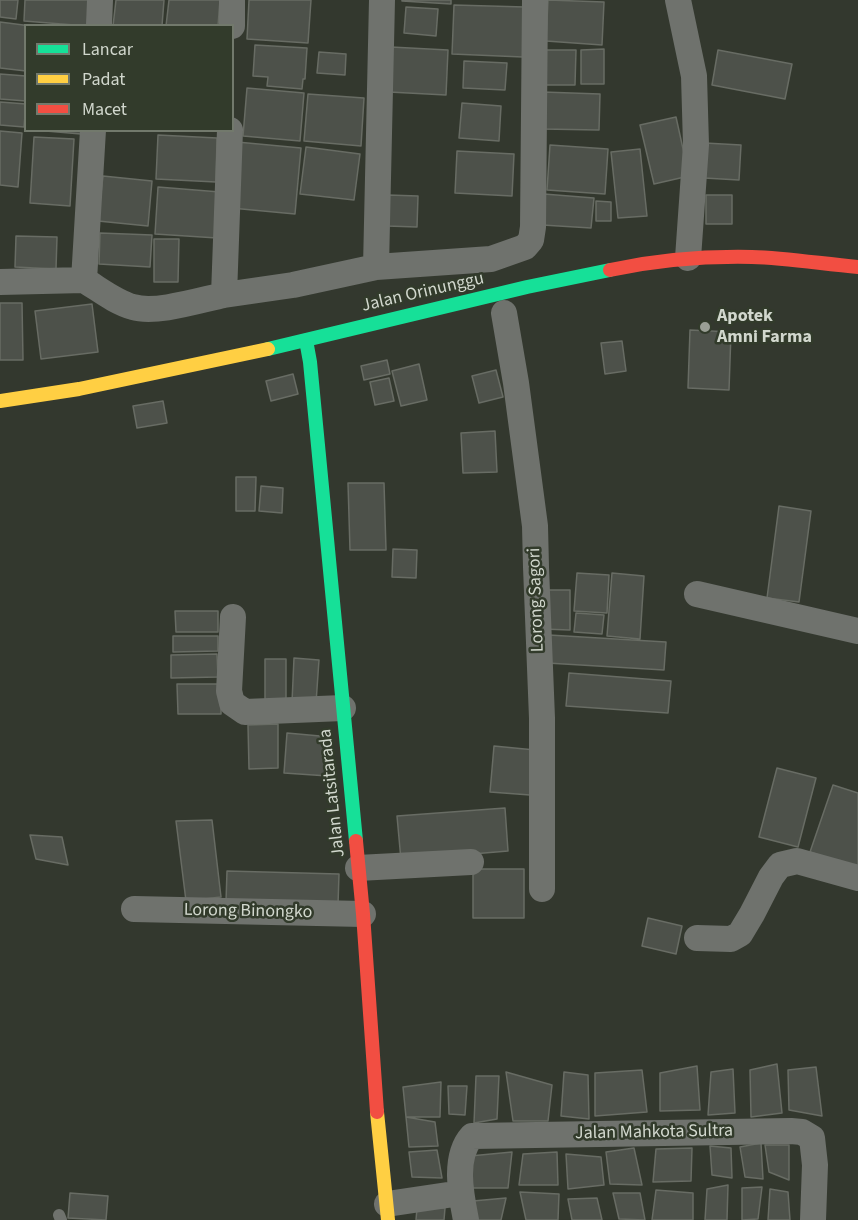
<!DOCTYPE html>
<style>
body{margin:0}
#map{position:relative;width:858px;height:1220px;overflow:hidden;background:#33382e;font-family:"Source Sans 3",sans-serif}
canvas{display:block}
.legend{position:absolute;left:24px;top:24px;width:210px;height:108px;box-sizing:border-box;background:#323b2b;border:2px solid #72796c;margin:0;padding:8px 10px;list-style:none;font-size:18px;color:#d1d7cd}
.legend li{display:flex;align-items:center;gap:12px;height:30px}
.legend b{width:30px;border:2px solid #72796c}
</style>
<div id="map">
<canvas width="858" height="1220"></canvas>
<ul class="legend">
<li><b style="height:8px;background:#16e098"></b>Lancar</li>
<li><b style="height:8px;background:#ffcf43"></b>Padat</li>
<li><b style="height:8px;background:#f24e42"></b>Macet</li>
</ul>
</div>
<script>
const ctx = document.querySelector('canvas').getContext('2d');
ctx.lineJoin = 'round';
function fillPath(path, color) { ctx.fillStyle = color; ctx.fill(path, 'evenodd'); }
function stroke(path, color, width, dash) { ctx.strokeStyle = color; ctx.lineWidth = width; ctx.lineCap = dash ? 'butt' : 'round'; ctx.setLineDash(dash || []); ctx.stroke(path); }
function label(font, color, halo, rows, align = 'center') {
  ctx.font = font + ' "Source Sans 3",sans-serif'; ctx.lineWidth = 5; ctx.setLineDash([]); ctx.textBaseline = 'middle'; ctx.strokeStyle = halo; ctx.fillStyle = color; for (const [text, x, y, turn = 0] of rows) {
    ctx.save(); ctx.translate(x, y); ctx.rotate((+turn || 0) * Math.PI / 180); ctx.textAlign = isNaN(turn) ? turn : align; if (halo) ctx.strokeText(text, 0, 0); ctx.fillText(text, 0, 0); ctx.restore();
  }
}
const building = new Path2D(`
 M0,0H18L16,19L0,17Z
 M25,0H89L87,26L24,21Z
 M116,0H164L162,26H113Z
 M169,0H220L218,26H166Z
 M249,0H311L308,43L247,39Z
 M402,0H451V4L402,1Z
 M548,0L604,2L602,45L546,41Z
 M454,5L525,7L523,57L452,54Z
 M406,7L438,9L436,36L404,33Z
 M0,22L31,26H26V71L0,68Z
 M255,45L307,48L305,79H303L302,89L267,86L268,77L253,76Z
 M391,47L448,50L446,95L389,92Z
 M604,49V84H581V50Z
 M545,50H576L575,85H545Z
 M718,50L792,64L785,99L712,85Z
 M319,52L346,54L345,75L317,73Z
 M464,61L507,63L505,90L463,88Z
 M0,74L26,76V101L0,99Z
 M247,88L304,93L300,141L243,136Z
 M543,92L600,94L599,130L542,129Z
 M308,94L364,98L361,146L304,141Z
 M0,102L26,104L24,127L0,125Z
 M462,103L501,106L499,141L459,138Z
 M676,117L689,176L654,184L640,125Z
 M34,130H82L81,134Z
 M0,131L22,133L18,187L0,185Z
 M158,135L217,138L216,182L156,179Z
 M34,137L74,139L70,206L30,203Z
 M237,142L301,148L295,214L231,208Z
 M705,143L741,145L739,180L704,178Z
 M550,145L608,149L605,194L547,190Z
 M306,147L360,154L354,200L300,194Z
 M640,149L647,216L618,218L611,152Z
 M457,151L514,154L512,196L455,193Z
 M103,176L152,181L148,226L98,221Z
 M158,187L220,192L217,238L155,234Z
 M544,194L594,198L591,228L542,225Z
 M388,195L418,196L417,227L387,226Z
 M706,195H732V224H706Z
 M596,201L611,202V221H596Z
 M100,233L152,235L150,267L99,264Z
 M16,236L57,237L56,269L15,267Z
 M154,239H179L178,282H154Z
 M0,303H22L23,360H0Z
 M92,304L98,352L41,359L35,311Z
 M690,330L731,332L729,390L688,388Z
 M622,341L626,371L605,374L601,343Z
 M387,360L390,374L364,380L361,366Z
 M419,364L427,400L401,406L392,371Z
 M496,370L503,397L479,403L472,376Z
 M293,374L298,394L271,401L266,381Z
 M389,378L394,401L375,405L370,382Z
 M163,401L167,423L137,428L133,406Z
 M495,431L497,472L463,473L461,433Z
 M236,477H256L255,511H236Z
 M348,483H384L386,550H350Z
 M261,486L283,488L282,513L259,511Z
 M779,506L811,511L799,602L767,598Z
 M393,549L417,550L416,578L392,577Z
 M577,573L609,575L607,613L574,611Z
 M612,573L644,576L640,639L607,636Z
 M543,590H570V630L542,629Z
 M175,611H218V632H176Z
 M576,613L604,615L602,634L574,632Z
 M549,635L666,642L664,670L547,663Z
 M173,636H218V651L173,652Z
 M217,654L218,677L171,678V655Z
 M294,658L319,660L316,703L292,702Z
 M265,659H286V702H265Z
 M569,673L671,681L668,713L566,706Z
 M177,684H221V714H178Z
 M278,724V768L249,769L248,725Z
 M287,733L331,737L328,776L284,773Z
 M494,746L535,750L530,795L490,792Z
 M777,768L816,778L798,847L759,837Z
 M833,785L858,793V868L810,852Z
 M505,808L508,851L401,860L397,816Z
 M212,820L221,897L186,901L176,821Z
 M30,835L62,837L68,865L36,859Z
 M473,869H524V918H473Z
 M227,871L339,874L338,905L226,902Z
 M648,918L682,926L676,954L642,946Z
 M777,1064L782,1113L751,1117L750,1070Z
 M697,1066L700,1110L660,1111V1073Z
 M816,1067L822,1116L789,1110L788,1070Z
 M733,1069L735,1113L708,1115L711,1072Z
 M642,1070L647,1112L595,1116V1073Z
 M506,1072L552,1085L548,1121H513Z
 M564,1072L588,1075L589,1119L561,1116Z
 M476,1076H499L497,1119L474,1123Z
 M441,1082L440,1117H406L403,1087Z
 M448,1086H467L465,1115L449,1114Z
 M406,1117L435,1122L438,1146L409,1147Z
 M761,1143L763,1179L745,1177L740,1147Z
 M765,1145H789V1180L769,1172Z
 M710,1146L731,1148L732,1178L712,1175Z
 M634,1148L642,1185L610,1184L606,1152Z
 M692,1148L691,1181L653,1182L656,1149Z
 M437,1150L442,1178L412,1177L409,1152Z
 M512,1152L508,1188H471L470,1156Z
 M557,1152L558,1185H519L523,1154Z
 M566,1154L601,1157L604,1185L568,1189Z
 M728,1185L727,1220H705L707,1189Z
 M762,1187L758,1219L742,1220V1188Z
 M770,1189L788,1192L790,1220H768Z
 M656,1190L693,1193V1220H652Z
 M520,1192L559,1194L558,1220H526Z
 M70,1193L108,1196L106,1220L68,1218Z
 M613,1193H640L645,1220L619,1219Z
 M506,1198L501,1220H473V1201Z
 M597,1198L602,1220H572L568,1199Z
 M417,1208H445L444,1220H416Z`);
fillPath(building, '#4d514a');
stroke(building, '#686c64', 1.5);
stroke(new Path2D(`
 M59,1215L61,1220`), '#6f726d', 12);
stroke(new Path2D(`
 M678,0L694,76L696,145L688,258
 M99,26L100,0
 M232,26V0
 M93,130L84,280C99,289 115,302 133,307C156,314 200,300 224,295L230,130
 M376,267L382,0
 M0,282L84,280
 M224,295L293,285L376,267L491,259L525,247L531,240L533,227L535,0
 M504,313L516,383L535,526L536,567L542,718V889
 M697,594L858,631
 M233,617L229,691L232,703L245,712L343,708
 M358,868L471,862
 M134,909L363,914
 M697,938L731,939L740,934L752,914L771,877L780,865L797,861L858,878
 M387,1204L461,1193
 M466,1220C461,1195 453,1157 472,1136L791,1131L802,1132L812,1138L815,1165L813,1220`), '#6f726d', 26);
stroke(new Path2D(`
 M306,340L310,362L356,841
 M268,349L527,287L610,270`), '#16e098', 14);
stroke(new Path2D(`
 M0,401L79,389L268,349
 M377,1112L388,1220`), '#ffcf43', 14);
stroke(new Path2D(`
 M610,270C657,260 704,256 752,257C787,258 823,264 858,267
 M356,841L363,914L377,1112`), '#f24e42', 14);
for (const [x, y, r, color] of [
 [705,327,6,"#9a9f95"]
]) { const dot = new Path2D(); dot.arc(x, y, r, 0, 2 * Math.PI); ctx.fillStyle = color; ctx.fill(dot); stroke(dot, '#323b2b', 2); }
label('18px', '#d1d7cd', '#323b2b', [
 ["Jalan Orinunggu",423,293,-13],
 ["Lorong Sagori",537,600,-92],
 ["Jalan Latsitarada",333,793,-96],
 ["Lorong Binongko",248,912,1],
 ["Jalan Mahkota Sultra",654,1133,-1]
]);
label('bold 18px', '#d1d7cd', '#323b2b', [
 ["Apotek",717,317],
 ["Amni Farma",717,338]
], 'left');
</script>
